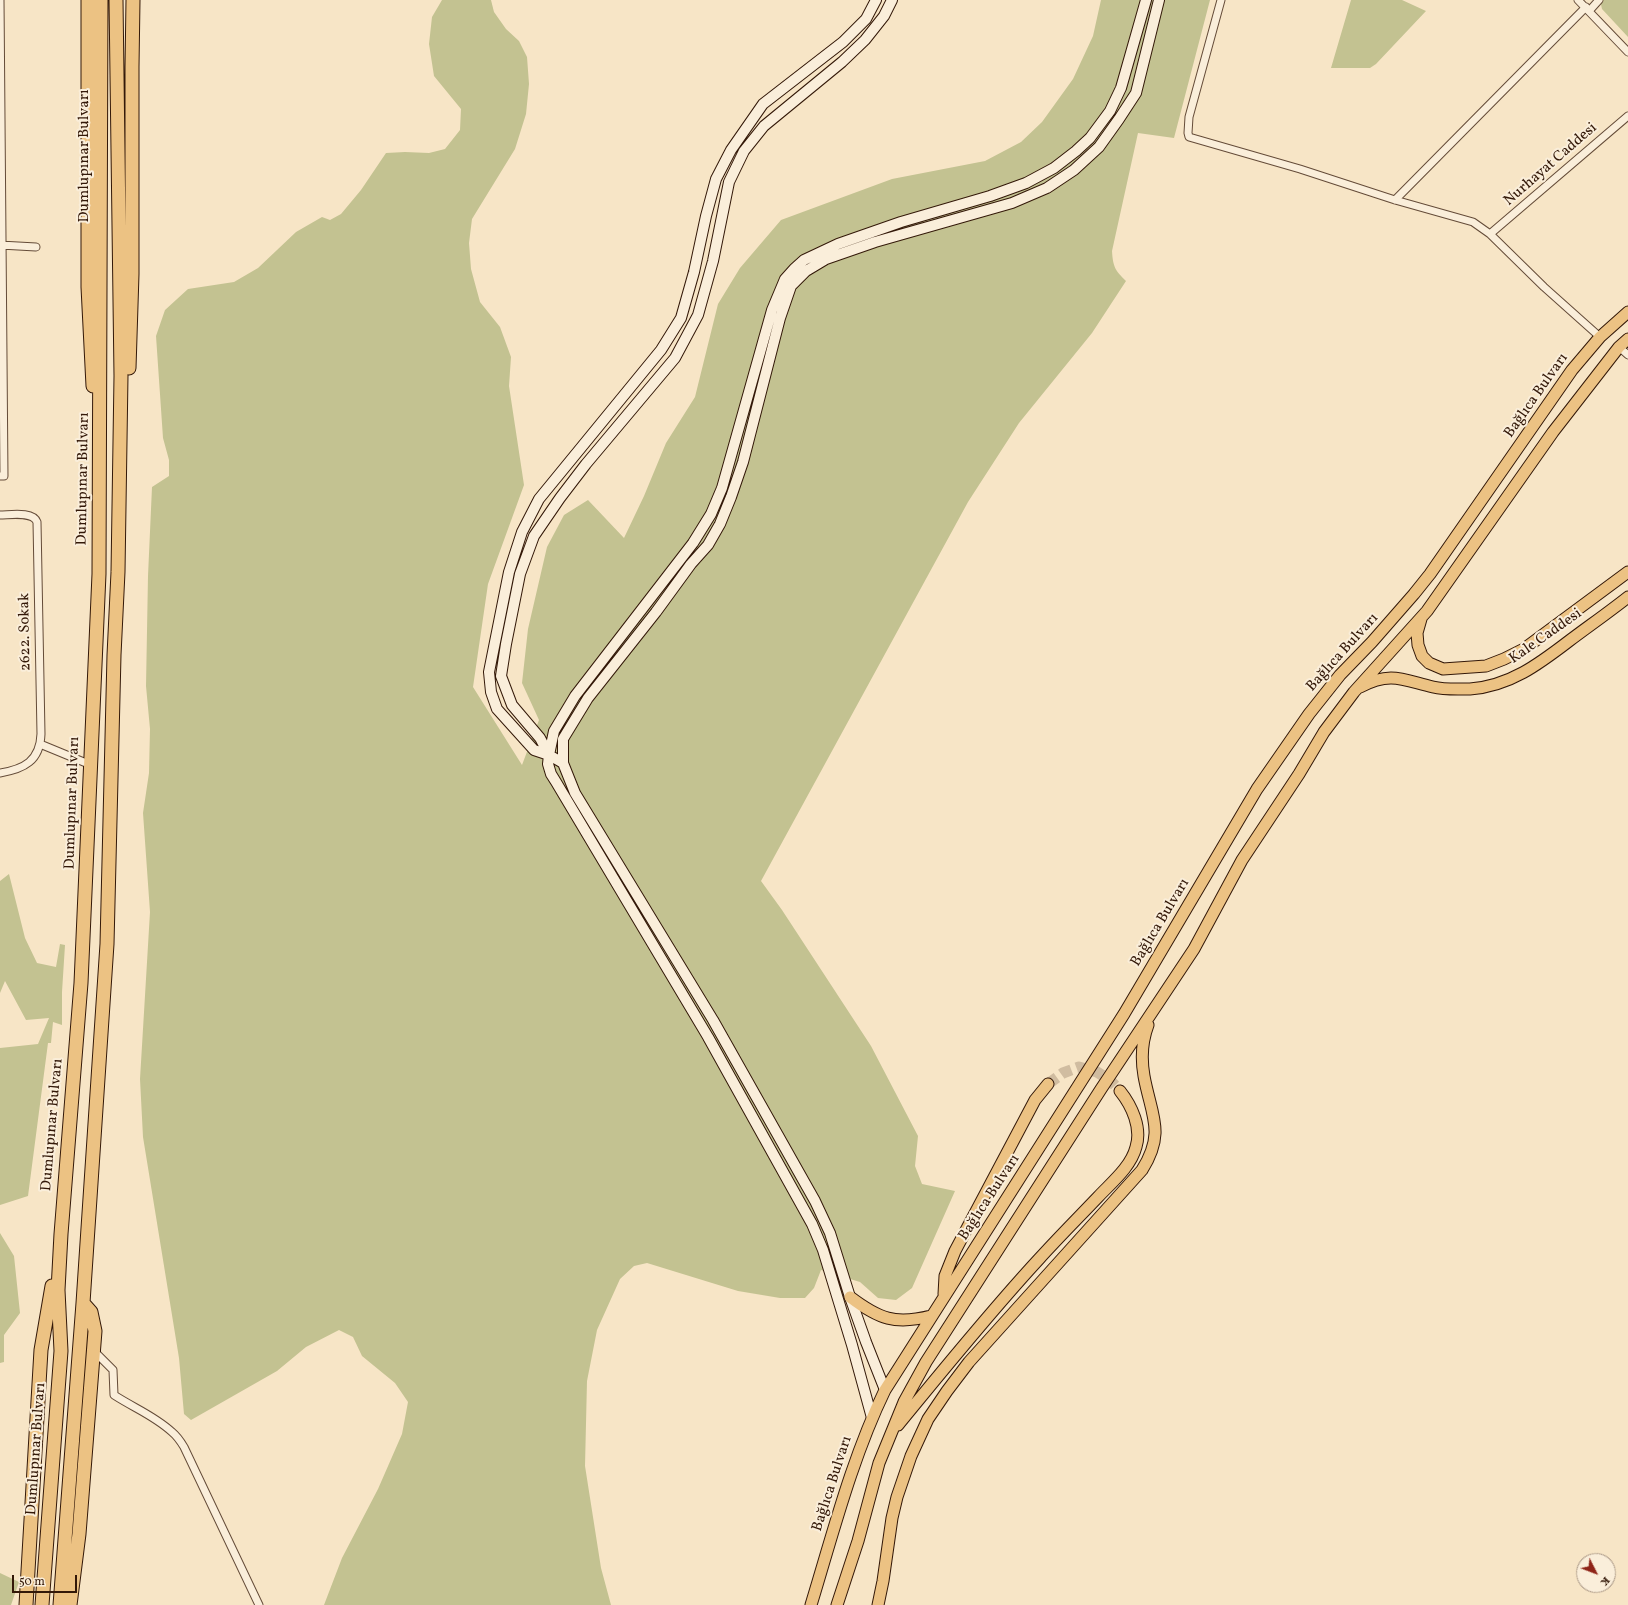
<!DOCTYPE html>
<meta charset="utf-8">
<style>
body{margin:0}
#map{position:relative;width:1628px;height:1605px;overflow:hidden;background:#f7e5c6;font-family:Vollkorn,serif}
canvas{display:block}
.north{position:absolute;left:1576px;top:1553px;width:40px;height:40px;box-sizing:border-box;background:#faeeda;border:1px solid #aa9886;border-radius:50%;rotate:132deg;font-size:11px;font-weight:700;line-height:16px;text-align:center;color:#331808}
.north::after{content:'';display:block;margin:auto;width:14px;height:18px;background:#8f2418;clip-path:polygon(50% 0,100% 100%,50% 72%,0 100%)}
.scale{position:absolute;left:12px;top:1575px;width:65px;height:18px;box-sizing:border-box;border:2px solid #331808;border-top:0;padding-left:5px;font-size:12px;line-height:14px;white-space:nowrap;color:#331808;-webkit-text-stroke:3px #faeeda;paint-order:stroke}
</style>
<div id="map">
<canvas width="1628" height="1605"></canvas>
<div class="north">K</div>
<div class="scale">50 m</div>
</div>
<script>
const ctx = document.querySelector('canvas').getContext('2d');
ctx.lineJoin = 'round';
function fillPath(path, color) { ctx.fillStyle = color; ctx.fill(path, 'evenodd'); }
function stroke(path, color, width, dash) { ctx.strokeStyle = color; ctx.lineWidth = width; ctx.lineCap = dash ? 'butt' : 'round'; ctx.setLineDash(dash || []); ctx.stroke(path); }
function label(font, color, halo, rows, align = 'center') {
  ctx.font = font + ' Vollkorn,serif'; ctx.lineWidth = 4; ctx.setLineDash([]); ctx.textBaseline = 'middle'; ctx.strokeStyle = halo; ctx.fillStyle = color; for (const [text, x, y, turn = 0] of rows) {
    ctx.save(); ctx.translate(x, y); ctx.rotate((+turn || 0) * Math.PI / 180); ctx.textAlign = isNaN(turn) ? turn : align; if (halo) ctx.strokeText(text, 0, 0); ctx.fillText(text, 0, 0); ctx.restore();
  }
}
fillPath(new Path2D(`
 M442,0H491L494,12L506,29L519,41L527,57L529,84L526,114L515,149L472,219L469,243L471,269L480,302L500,327L511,357L509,386L524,485L488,584L473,687L522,765L539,720L522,683L528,629L547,547L564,515L588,500L624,538L644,496L666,443L695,397L718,304L740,268L781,220L892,179L985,161L1021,142L1042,122L1073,79L1093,36L1101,0H1210L1174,138L1138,133L1112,251C1113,267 1115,270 1126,281L1092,333L1019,423L968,502L761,881L782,910L871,1046L918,1136L915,1166L922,1184L955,1191L912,1288L896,1300L878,1298L860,1282L821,1270L814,1288L805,1298H780L738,1291L647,1263L634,1266L620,1279L597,1330L587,1381L585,1466L601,1568L611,1605H324L342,1558L378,1489L402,1434L408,1402L395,1383L362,1356L353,1337L339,1330L306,1347L277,1371L191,1420L184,1414L179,1358L143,1137L140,1079L150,912L143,813L149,773L150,729L146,686L148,576L152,487L169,476V460L163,438L156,336L165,310L188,289L234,282L258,268L296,232L322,217L330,220L341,214L361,190L386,153L405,152L429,153L445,149L460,130L461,109L434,76L429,44L432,17Z
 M1351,0H1402L1426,11L1376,64L1370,68H1331Z
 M1600,0H1628V37L1602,9Z
 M9,874L25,938L37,963L56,967L60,944L65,945L62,992V1025L53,1022L51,1043H48L28,1196L0,1205V1048L38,1044L49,1018L26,1020L5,981L0,993V881Z
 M0,1233L14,1256L20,1313L4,1335V1362L0,1363Z
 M0,1573L19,1582L11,1605H0Z`), '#c3c291');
stroke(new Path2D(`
 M1048,1084L1063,1073L1079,1067L1097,1072L1110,1080L1120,1091`), '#d0bca0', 11, [11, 5.5]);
const street = new Path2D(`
 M1221,0L1189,117L1188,133L1189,137L1300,169L1395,200L1473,222L1490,234L1544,287L1600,337
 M1578,0L1628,52
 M1590,10L1599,0
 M1395,200L1586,7
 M1490,234L1628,116
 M0,245L36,247
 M1619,347L1628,355
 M0,476H4L0,0
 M0,515C10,515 33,511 37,522L41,734C40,761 24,769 0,773
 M40,744L91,765
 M94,1351L113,1370L114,1395C134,1408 155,1416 172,1432C177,1436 181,1442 184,1447L259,1605`);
const secondary = new Path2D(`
 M549,755L540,738L512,705L501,676L506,644L520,574L534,536L560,498L586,464L675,358L698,315L713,261L729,182L744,151L764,126L842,62L865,40L884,16L892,0
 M563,763L549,755L534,750L497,709L491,692L489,672L509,572L522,532L539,499L661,350L681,318L694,272L706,216L716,179L731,150L763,104L843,42L866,19L876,0
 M885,1390L866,1342L850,1297L830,1233L815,1201L713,1020L575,793L563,763V739L588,698L656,612L691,564L708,545L720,524L731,497L743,462L780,318L791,286L806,271L826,259L875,242L1012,203L1047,188L1074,170L1099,147L1119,119L1136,93L1159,0
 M872,1418L852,1345L823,1250L812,1224L708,1037L556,782L551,774L548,764L549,755L554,731L575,696L693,543L711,514L722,488L772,310L785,279L794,269L804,260L838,244L901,222L990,196L1026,183L1054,168L1076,151L1090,138L1110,111L1121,88L1146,0`);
const primary = new Path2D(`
 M1421,619L1417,633L1418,645L1422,656L1429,663L1443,669L1486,666L1504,659L1524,649L1628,572
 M1360,687C1391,671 1403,680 1433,687C1445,690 1458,689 1470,689C1510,686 1539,664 1569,641C1589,626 1609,612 1628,597
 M944,1294L945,1276L955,1251L1035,1100L1048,1084
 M850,1297C879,1319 895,1325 931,1316
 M898,1425C944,1369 990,1312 1039,1259C1058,1238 1078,1218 1098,1197C1111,1183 1131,1167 1136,1147C1142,1128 1132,1106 1120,1091
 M811,1605C833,1533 852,1458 885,1390L1124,1014L1257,789L1309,714L1340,675L1372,642L1414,594L1430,574L1572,370L1600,337L1628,312
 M837,1605L858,1541L879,1463L904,1402L926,1362L1101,1089L1194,949L1242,860L1299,774L1324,732L1354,692L1427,611L1553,432L1619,347L1628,339
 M878,1605L883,1581L892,1518L897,1497L911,1456L928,1419L947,1391L969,1362L1142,1170C1166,1132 1151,1115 1144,1076C1141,1059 1142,1041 1148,1025`);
const highway = new Path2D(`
 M88,0V287L93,386
 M129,368L132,274V67L133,0
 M26,1605L41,1350L52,1286
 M42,1605L61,1351L58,1290L61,1234L81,983L99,574L101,0
 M60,1605L83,1303L107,944L114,655L118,572L121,376L116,0
 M70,1605L79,1534L95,1331L91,1312L83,1303`);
stroke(street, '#644b38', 9);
stroke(secondary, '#331808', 12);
stroke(primary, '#331808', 13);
stroke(highway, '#331808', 15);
stroke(street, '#faeeda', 7);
stroke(secondary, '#faeeda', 10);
stroke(primary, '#ecc283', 11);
stroke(highway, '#ecc283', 13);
label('15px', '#331808', '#faeeda', [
 ["Dumlupınar Bulvarı",85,156,-90],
 ["Nurhayat Caddesi",1551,165,-41],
 ["Bağlıca Bulvarı",1537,396,-55],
 ["Dumlupınar Bulvarı",84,479,-89],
 ["2622. Sokak",26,632,-91],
 ["Kale Caddesi",1546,637,-35],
 ["Bağlıca Bulvarı",1343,653,-48],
 ["Dumlupınar Bulvarı",73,803,-88],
 ["Bağlıca Bulvarı",1161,923,-59],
 ["Dumlupınar Bulvarı",53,1125,-85],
 ["Bağlıca Bulvarı",990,1198,-57],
 ["Dumlupınar Bulvarı",37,1449,-86],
 ["Bağlıca Bulvarı",833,1484,-72]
]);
</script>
